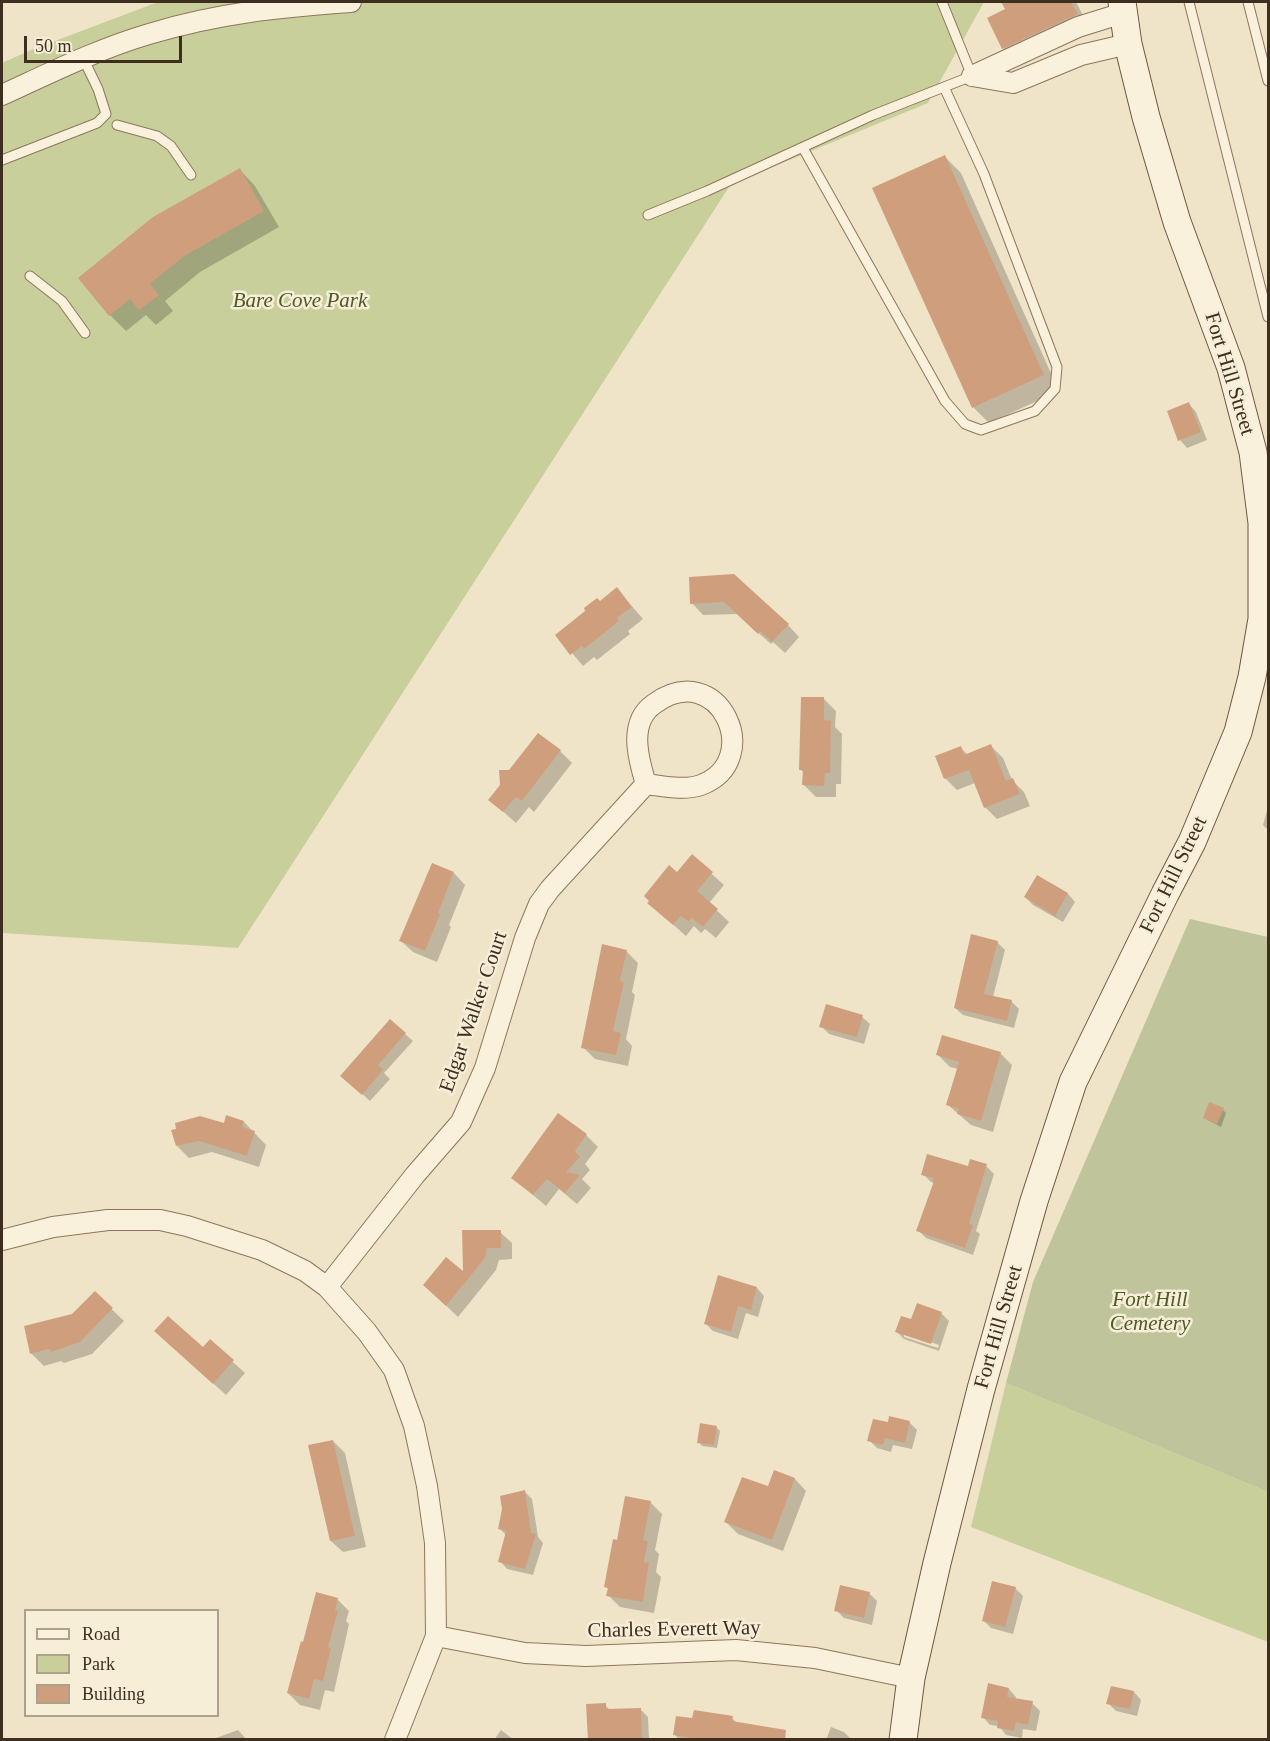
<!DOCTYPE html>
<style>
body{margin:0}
#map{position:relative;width:1270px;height:1741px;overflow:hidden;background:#f0e4c8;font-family:Georgia,serif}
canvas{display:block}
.frame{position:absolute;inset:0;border:3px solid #3d2e20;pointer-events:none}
.legend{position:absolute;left:24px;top:1609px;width:195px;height:108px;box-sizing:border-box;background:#f7eed8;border:2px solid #ada18e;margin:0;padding:8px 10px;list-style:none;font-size:18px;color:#3d2e20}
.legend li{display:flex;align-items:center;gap:12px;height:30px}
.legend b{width:30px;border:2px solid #ada18e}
.scale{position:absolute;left:24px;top:36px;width:158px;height:27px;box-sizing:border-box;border:3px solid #3d2e20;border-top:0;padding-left:8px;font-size:18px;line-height:21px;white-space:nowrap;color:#3d2e20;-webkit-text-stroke:4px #f7eed8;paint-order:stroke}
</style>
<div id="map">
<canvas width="1270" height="1741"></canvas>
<div class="frame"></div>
<ul class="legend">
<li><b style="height:8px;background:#faf1dc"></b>Road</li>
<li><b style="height:16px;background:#c9cf9b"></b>Park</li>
<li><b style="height:16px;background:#cf9f7d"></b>Building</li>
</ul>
<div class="scale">50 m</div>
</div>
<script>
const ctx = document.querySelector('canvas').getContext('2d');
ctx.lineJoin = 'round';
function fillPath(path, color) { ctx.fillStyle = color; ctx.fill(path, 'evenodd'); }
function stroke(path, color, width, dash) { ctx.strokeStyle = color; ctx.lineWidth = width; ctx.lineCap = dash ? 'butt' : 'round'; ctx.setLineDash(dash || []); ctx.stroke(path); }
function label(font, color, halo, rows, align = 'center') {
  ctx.font = font + ' Georgia,serif'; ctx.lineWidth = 5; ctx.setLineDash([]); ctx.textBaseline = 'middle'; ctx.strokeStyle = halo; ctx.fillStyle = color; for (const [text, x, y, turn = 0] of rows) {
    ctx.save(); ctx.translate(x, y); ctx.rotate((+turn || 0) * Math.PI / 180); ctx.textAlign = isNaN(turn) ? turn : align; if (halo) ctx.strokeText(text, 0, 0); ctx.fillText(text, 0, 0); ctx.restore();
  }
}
fillPath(new Path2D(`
 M158,2H984L928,103L731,184L238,948L2,933V63L31,50Z
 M1006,1383L1268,1492V1642L971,1527Z`), '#c9cf9b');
fillPath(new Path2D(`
 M1190,919L1268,937V1492L1006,1383L1033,1282Z`), '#bfc49a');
fillPath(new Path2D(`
 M1003,2H1076L1089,27L1015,60L1003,48L1007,10Z
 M945,157L961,173L1059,391L989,423L973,407Z
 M240,170L255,186L279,227L200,272L165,301L173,311L156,325L146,315L126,331L110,315L80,278Z
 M1189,404L1196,412L1207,440L1187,448L1180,440Z
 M690,578L788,625L799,637L785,653L773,642L771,644L737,614L703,615L692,603Z
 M617,589L643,619L628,631L630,634L597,660L594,657L583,666L557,635Z
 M824,699L836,711L835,727L842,734L841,784H836V797H816L804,785V773L800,769Z
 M991,746L1003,758L1012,780L1024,792L1030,806L997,819L985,807L975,783L957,790L945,778L961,748L968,755Z
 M560,751L572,763L534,812L529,807L516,823L490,800L510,772Z
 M1268,807V830L1263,825Z
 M692,856L724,885L709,903L729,922L716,938L705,929L701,933L694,926L686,936L649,903L678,875Z
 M454,873L465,885L449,925L451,927L437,962L413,952L401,941Z
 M1037,877L1068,894L1075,902L1063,922L1033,905L1025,897Z
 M997,942L1005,950L993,997L1011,1001L1019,1009L1014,1028L963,1015L955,1008Z
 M626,951L638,963L632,992L635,995L626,1039L632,1046L628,1066L595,1059L583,1047Z
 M862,1017L870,1024L864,1044L829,1034L821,1026Z
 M405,1034L413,1041L384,1073L390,1079L370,1101L350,1083Z
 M1000,1053L1012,1065L993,1132L971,1125L948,1105L958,1069L950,1067L938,1055Z
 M1223,1110L1226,1113L1221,1127L1204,1118Z
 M244,1122L266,1145L259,1167L212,1152L189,1158L177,1146L225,1125Z
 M586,1135L598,1147L585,1164L590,1170L582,1179L591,1188L577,1204L559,1189L546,1206L513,1178Z
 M986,1166L994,1174L976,1231L980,1234L973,1255L926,1238L918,1230L935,1183L931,1182L923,1174Z
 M500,1232L512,1243V1259L499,1260L496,1270L458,1317L437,1297L464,1274Z
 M757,1288L764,1296L758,1317L746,1313L738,1339L713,1331L706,1324Z
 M95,1293L124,1321L92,1354L64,1363L61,1361L44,1366L32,1354L25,1327L73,1315Z
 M941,1313L949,1321L939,1351L904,1339L897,1332L912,1321ZM904,1333L939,1345L938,1348L904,1337Z
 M156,1331L203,1350L210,1341L245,1373L226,1395Z
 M909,1422L917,1430L912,1449L893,1445L891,1452L877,1448L869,1440L889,1424Z
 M716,1427L720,1431L717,1448L702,1446L699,1442Z
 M333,1441L345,1453L366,1547L343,1552L331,1541Z
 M775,1472L795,1479L806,1491L783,1551L738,1534L726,1522L768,1488Z
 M525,1492L532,1499L538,1537L543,1543L533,1575L507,1569L500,1561L506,1535L499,1528Z
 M650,1502L662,1514L655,1550L659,1554L656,1572L661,1577L654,1613L620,1607L608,1595L609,1590L606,1587L618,1542Z
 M1015,1588L1023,1596L1013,1634L991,1628L984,1621Z
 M869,1593L877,1601L872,1625L844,1618L836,1610Z
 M337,1599L349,1611L346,1621L349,1624L334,1692L325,1690L320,1710L300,1705L288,1693L305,1644Z
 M1009,1689L1016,1697V1700L1032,1703L1040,1711L1036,1731L1023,1729L1022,1738L1006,1735L999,1726L990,1725L983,1717Z
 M1134,1692L1141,1700L1137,1716L1116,1711L1108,1703Z
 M605,1705L611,1711L640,1709L648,1717L649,1740H590Z
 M732,1718L738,1724L771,1740H680L674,1734L694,1720Z
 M831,1727L844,1732L852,1740H826Z
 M238,1730L247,1740H216V1738Z
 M501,1730L514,1740H494Z`), '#0003');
fillPath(new Path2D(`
 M1001,2H1071L1078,14L1002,49L987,18L1005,9Z
 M945,155L1044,375L972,408L872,188Z
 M240,168L264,211L184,256L150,284L159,295L139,310L130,299L109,316L78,278L153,217Z
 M1189,402L1201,432L1178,441L1167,411Z
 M734,574L789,624L772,642L760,631L758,634L724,602L690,604L689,577Z
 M617,587L632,607L617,618L619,621L584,649L582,646L570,655L555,635L585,611L584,608L597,598L600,601Z
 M801,697H824V720L831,721L830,773H825L824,786L802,785L803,770H799Z
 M538,733L561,750L522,801L516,797L503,812L488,800L500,785L499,770H509Z
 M991,744L1006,781L1013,778L1020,794L984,808L969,770L944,779L935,756L961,746L964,755Z
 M692,854L713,872L697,891L718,909L703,927L692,918L689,922L681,916L673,925L647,903L649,901L644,896L669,865L677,872Z
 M432,863L454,872L438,913L440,914L425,951L399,941Z
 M1037,875L1068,893L1055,916L1024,897Z
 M971,934L998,941L984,994L1012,1000L1007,1021L954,1008Z
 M602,944L627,950L620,981L624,982L613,1031L621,1033L616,1055L581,1048Z
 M826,1004L863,1015L857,1037L819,1027Z
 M390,1019L406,1033L378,1065L383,1070L362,1095L340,1076Z
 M942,1035L1001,1052L981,1121L957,1114L959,1109L946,1105L959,1062L936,1055Z
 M1209,1102L1224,1108L1217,1124L1203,1118Z
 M558,1113L587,1134L575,1151L580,1157L566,1172L580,1175L565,1193L547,1179L533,1195L511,1178Z
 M226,1115L244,1121L242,1127L255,1131L247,1156L199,1141L176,1146L171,1130L176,1129L175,1123L200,1116L224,1123Z
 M927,1154L968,1166L970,1159L987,1164L969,1224L973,1225L965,1248L916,1231L933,1184V1178L921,1175Z
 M462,1230H501V1248H487L485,1258L446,1306L423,1285L446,1257L463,1271Z
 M718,1275L757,1287L751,1310L738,1306L731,1332L704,1324Z
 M95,1291L113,1308L80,1342L51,1352L49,1349L30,1354L24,1326L72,1314Z
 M917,1303L942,1312L931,1344L895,1332L901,1316L911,1319Z
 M168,1316L203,1347L210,1339L234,1360L213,1384L154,1331Z
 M889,1416L910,1421L905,1443L885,1438L883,1445L867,1441L873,1419L888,1422Z
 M700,1423L717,1426L714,1445L697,1443Z
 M333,1440L355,1536L330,1541L308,1445Z
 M774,1470L795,1478L772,1540L724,1522L742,1477L768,1486Z
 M525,1490L531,1533L536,1534L525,1569L498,1562L506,1531L498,1529L502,1509L500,1496Z
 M625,1496L651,1501L643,1540L648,1541L644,1562L649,1563L643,1602L606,1596L608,1588L604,1587L613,1539L617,1540Z
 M992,1581L1016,1587L1005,1627L982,1621Z
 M840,1585L870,1592L864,1618L834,1611Z
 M316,1592L338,1598L335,1610L338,1611L328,1647L331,1648L323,1681L314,1679L309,1699L287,1693L301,1641L303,1642Z
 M988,1683L1009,1688L1007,1697L1033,1701L1028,1725L1016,1722L1014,1731L997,1728L998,1721L981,1718Z
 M1111,1686L1134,1691L1130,1709L1106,1704Z
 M606,1703V1709L641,1708L642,1740H588L586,1704Z
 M694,1710L733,1716L732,1721L786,1730L785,1740H703L673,1735L676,1716L692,1718Z`), '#cf9f7d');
const service = new Path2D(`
 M1189,2L1268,317
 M1248,2L1268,81
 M117,125L157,136L171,146L191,175
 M803,148L945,401L965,424L981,430L1035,411L1055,389L1057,367L984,174L944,87
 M2,160L97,123L106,114L98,89L83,58
 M648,215L707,191L873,115L972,76L942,2
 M30,276L62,301L85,333`);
const minor = new Path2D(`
 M972,76L1078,27L1123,13
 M972,76L1013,83L1081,55L1128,44
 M2,95C50,73 98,49 149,34C218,13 280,7 351,2
 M2,1240L53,1227L108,1220H160L187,1226L262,1250L305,1271L327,1287L367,1332L394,1370L414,1426L427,1486L435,1543L436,1636L395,1740
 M327,1287L415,1175L461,1122L485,1068L525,938L539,904L550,889L646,784C663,786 684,791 701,785C766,761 719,656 654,704C628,722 638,758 646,784
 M436,1636L525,1653L586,1656L736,1650L815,1658L911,1678`);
const secondary = new Path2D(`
 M903,1740L911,1678L937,1563L981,1389L1034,1201L1073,1082L1165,894L1192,842L1238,732L1252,677L1262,619V523L1253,452L1231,368L1177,222L1146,117L1128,44L1122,2`);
stroke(service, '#8d765c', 11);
stroke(minor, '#8d765c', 22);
stroke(secondary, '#6f573f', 29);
stroke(service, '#faf1dc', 9);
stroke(minor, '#faf1dc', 20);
stroke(secondary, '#faf1dc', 27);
label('italic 21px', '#4d5a26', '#f7eed8', [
 ["Bare Cove Park",300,301],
 ["Fort Hill",1150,1300],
 ["Cemetery",1150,1324]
]);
label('21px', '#3d2e20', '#f7eed8', [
 ["Fort Hill Street",1229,374,73],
 ["Fort Hill Street",1174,875,-64],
 ["Edgar Walker Court",474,1012,-71],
 ["Fort Hill Street",999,1327,-74],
 ["Charles Everett Way",674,1630,-1]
]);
</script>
